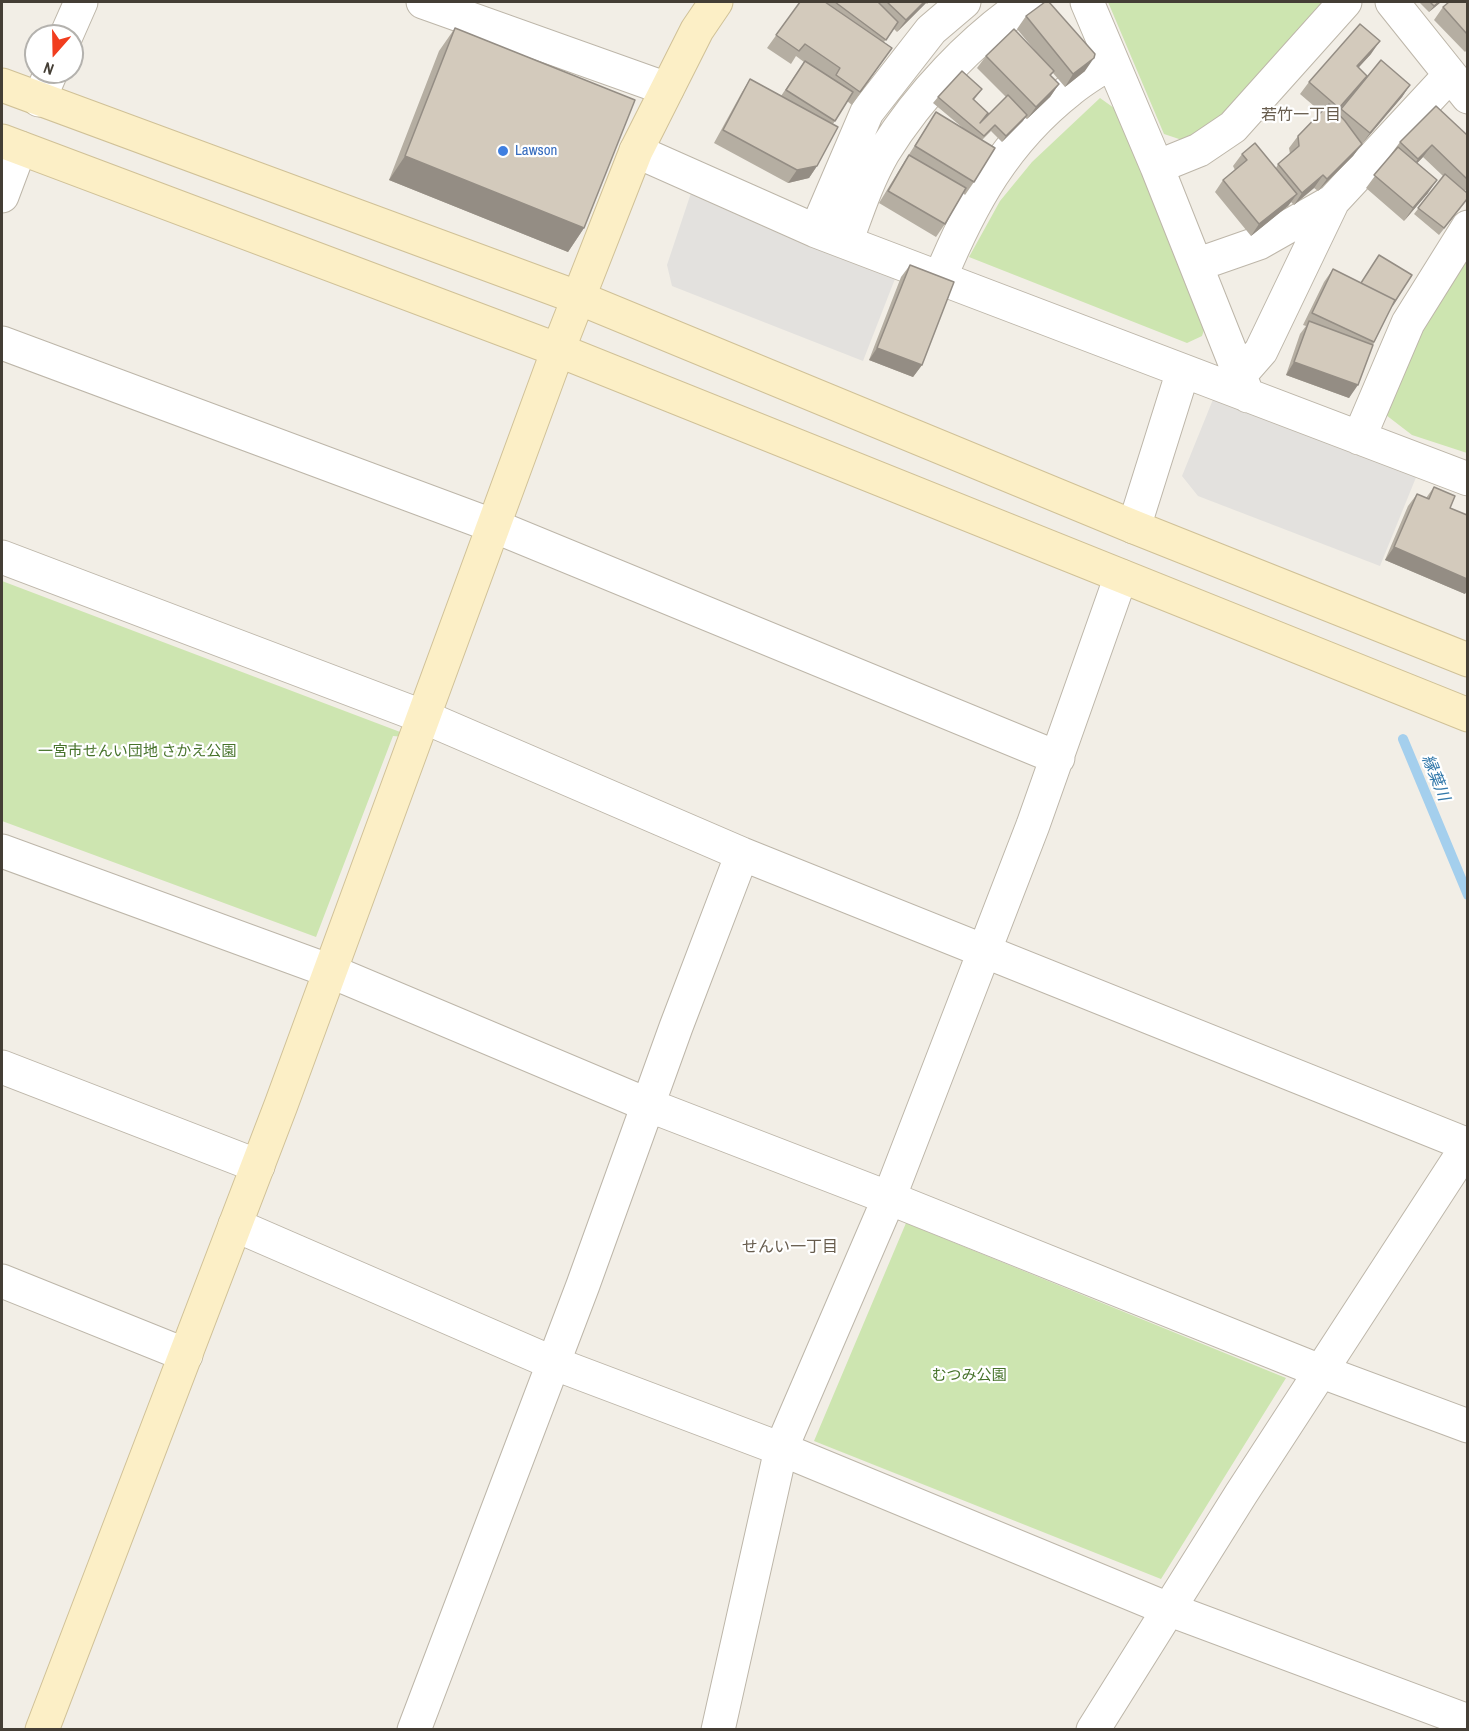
<!DOCTYPE html>
<meta charset="utf-8">
<style>
body{margin:0}
#map{position:relative;width:1469px;height:1731px;overflow:hidden;background:#f2eee6;font-family:"Archivo Narrow",sans-serif}
canvas{display:block}
.frame{position:absolute;inset:0;border:3px solid #443e35;pointer-events:none}
.north{position:absolute;left:24px;top:24px;width:60px;height:60px;box-sizing:border-box;background:#fff;border:2px solid #b4b2ae;border-radius:50%;rotate:200deg;font-size:16px;font-weight:700;line-height:24px;text-align:center;color:#443e35}
.north::after{content:'';display:block;margin:auto;width:21px;height:27px;background:#f13d1e;clip-path:polygon(50% 0,100% 100%,50% 72%,0 100%)}
</style>
<div id="map">
<canvas width="1469" height="1731"></canvas>
<div class="frame"></div>
<div class="north">N</div>
</div>
<script>
const ctx = document.querySelector('canvas').getContext('2d');
ctx.lineJoin = 'round';
function fillPath(path, color) { ctx.fillStyle = color; ctx.fill(path, 'evenodd'); }
function stroke(path, color, width, dash) { ctx.strokeStyle = color; ctx.lineWidth = width; ctx.lineCap = dash ? 'butt' : 'round'; ctx.setLineDash(dash || []); ctx.stroke(path); }
function label(font, color, halo, rows, align = 'center') {
  ctx.font = font + ' "Archivo Narrow","Noto Sans JP",sans-serif'; ctx.lineWidth = 4.5; ctx.setLineDash([]); ctx.textBaseline = 'middle'; ctx.strokeStyle = halo; ctx.fillStyle = color; for (const [text, x, y, turn = 0] of rows) {
    ctx.save(); ctx.translate(x, y); ctx.rotate((+turn || 0) * Math.PI / 180); ctx.textAlign = isNaN(turn) ? turn : align; if (halo) ctx.strokeText(text, 0, 0); ctx.fillText(text, 0, 0); ctx.restore();
  }
}
fillPath(new Path2D(`
 M1108,2H1335L1232,111L1201,131L1182,140L1164,134Z
 M1100,98L1114,108L1206,324L1202,336L1187,343L969,257L1000,201L1032,162Z
 M1467,256V453L1412,435L1386,415L1423,328Z
 M2,581L416,738L393,736L316,937L2,821Z
 M906,1223L1286,1378L1161,1579L814,1441Z`), '#cde5b0');
fillPath(new Path2D(`
 M693,187L900,266L863,361L672,286L667,265Z
 M1216,392L1419,470L1380,566L1198,496L1182,476Z`), '#e3e1de');
stroke(new Path2D(`
 M1403,739L1468,895`), '#a4cfed', 10);
const street = new Path2D(`
 M423,2L667,89
 M1087,2L1157,167L1248,396
 M1392,2L1468,97
 M66,36L81,2
 M39,100L51,72
 M636,151L816,231L1468,479
 M1157,167L1199,150L1233,127L1345,2
 M2,196L20,148
 M816,231L867,112L931,30L964,2
 M846,242C857,212 867,181 883,153C919,95 971,40 1027,2
 M1196,265L1259,243L1333,201
 M940,278C971,203 1005,141 1070,90C1083,79 1098,71 1112,61
 M2,343L494,526L1058,758
 M1240,375L1261,351L1333,201L1450,75
 M1359,438L1408,323L1468,227
 M1134,527L1183,371
 M2,557L424,717L742,854L1468,1145
 M2,851L330,971L648,1105L889,1198L1320,1371L1468,1426
 M2,1067L258,1166
 M235,1225L553,1363L781,1449L1168,1609L1468,1721
 M2,1281L186,1355
 M414,1730L583,1285L676,1027L742,854
 M718,1730L781,1449L889,1198L1033,825L1121,576
 M1093,1730L1241,1494L1468,1145`);
const secondary = new Path2D(`
 M2,85L579,298L1134,527L1468,660
 M2,141L558,350L1468,715
 M42,1730L281,1105L558,350L636,151L697,30L716,2`);
stroke(street, '#bdb6a9', 35);
stroke(secondary, '#d0c197', 35);
stroke(street, '#fff', 33);
stroke(secondary, '#fcefc6', 33);
fillPath(new Path2D(`
 M800,2H929L927,4L926,3L897,32L894,29L884,42L892,48L852,105L847,101L833,124L817,166L809,178L788,183L714,143L742,92L750,79L781,96L804,62L796,56L791,64L767,48Z
 M1419,2H1441L1429,12Z
 M1467,2V50L1465,52L1434,20L1443,7Z
 M1026,16L1085,71L1065,87L1053,73L1050,76L1059,84L1050,97L1027,119L1025,118L1002,142L991,131L982,140L974,182L965,195L963,193L945,224L936,237L879,203L901,167L936,112L963,128L933,103L938,97L982,89L974,100L981,122L1006,97L977,68L986,56L1037,53L1017,29Z
 M455,28L584,228L568,252L389,180L439,51Z
 M1371,54L1358,68L1367,76L1359,87L1410,85L1402,97L1361,145L1353,156L1318,191L1314,188L1294,205L1291,202L1288,206L1251,236L1215,192L1223,180L1235,170L1233,166L1242,154L1276,168L1278,164L1290,154L1289,148L1298,136L1321,112L1300,94L1309,82Z
 M1467,135V188L1465,191L1467,200L1439,235L1414,214L1443,176L1423,157L1417,163L1428,193L1404,221L1366,188L1400,142Z
 M910,265L922,365L913,377L869,360L901,277Z
 M1333,269L1361,283L1412,275L1390,310L1373,345L1349,398L1286,375L1300,334L1306,326L1303,325L1324,282Z
 M1434,487L1450,508L1465,594L1385,560L1408,506L1417,494L1426,498Z`), '#b5aea2');
fillPath(new Path2D(`
 M924,2H927L897,32L906,20Z
 M1439,2H1441L1429,12L1434,6Z
 M1380,41L1371,54L1348,79L1357,66Z
 M1094,58L1085,71L1065,87L1073,74Z
 M1367,76L1358,88L1330,120L1339,108Z
 M1059,84L1050,97L1027,119L1036,107Z
 M1410,85L1402,97L1361,145L1370,133Z
 M1027,115L1023,121L1002,142L1006,136Z
 M1362,144L1353,156L1318,191L1327,179Z
 M1432,145L1423,157L1409,172L1418,159Z
 M405,156L584,228L568,252L389,180Z
 M817,166L809,178L788,183L797,170Z
 M1323,175L1314,188L1294,205L1302,193Z
 M1437,180L1428,193L1404,221L1413,208Z
 M1297,194L1288,206L1251,236L1259,224Z
 M877,348L922,365L913,377L869,360Z
 M1294,362L1358,385L1349,398L1286,375Z
 M1394,547L1467,579V591L1465,594L1385,560Z`), '#948d84');
const building = new Path2D(`
 M800,2H825L892,48L860,92L836,75L840,68L805,44L799,51L776,35Z
 M835,2H878L898,22L886,40Z
 M887,2H924L906,20Z
 M1045,2H1049L1095,54L1094,58L1073,74L1026,16Z
 M1430,2H1439L1434,6Z
 M1449,2H1467V34L1443,7Z
 M1360,24L1380,41L1357,66L1367,76L1339,108L1309,82Z
 M455,28L635,100L584,228L405,156Z
 M1014,29L1054,71L1050,75L1059,84L1036,107L986,56Z
 M1381,60L1410,85L1370,133L1341,109Z
 M805,61L853,92L835,121L786,90Z
 M962,71L982,89L973,99L988,113L980,123L1008,95L1027,115L1006,136L995,125L984,136L938,97Z
 M750,79L838,127L817,166L797,170L723,130Z
 M1329,104L1345,121L1362,144L1327,179L1323,175L1302,193L1278,164L1299,146L1298,136Z
 M1436,106L1467,135V179L1432,145L1418,159L1400,142Z
 M936,112L995,148L974,182L915,146Z
 M1255,143L1297,194L1259,224L1223,180L1247,160L1242,154Z
 M1398,147L1437,180L1413,208L1374,175Z
 M909,155L966,188L945,224L888,191Z
 M1445,174L1467,193V199L1444,228L1418,208Z
 M1379,255L1412,275L1392,306L1395,300L1361,283Z
 M910,265L954,282L922,365L877,348Z
 M1333,269L1395,300L1374,342L1312,313Z
 M1309,321L1373,345L1358,385L1294,362Z
 M1434,487L1455,496L1450,508L1467,515V579L1394,547L1417,494L1429,499Z`);
fillPath(building, '#d3cabc');
stroke(building, '#948d84', 1.5);
for (const [x, y, r, color] of [
 [503,151,6,"#3f7fe0"]
]) { const dot = new Path2D(); dot.arc(x, y, r, 0, 2 * Math.PI); ctx.fillStyle = color; ctx.fill(dot); stroke(dot, '#fff', 2); }
label('15px', '#366cbe', '#fff', [
 ["Lawson",515,151]
], 'left');
label('15px', '#47732b', '#fff', [
 ["一宮市せんい団地 さかえ公園",137,752],
 ["むつみ公園",969,1376]
]);
label('16px', '#675c4d', '#fff', [
 ["若竹一丁目",1301,116],
 ["せんい一丁目",790,1248]
]);
label('italic 16px', '#3379ab', '#fff', [
 ["縁葉川",1435,778,68]
]);
</script>
